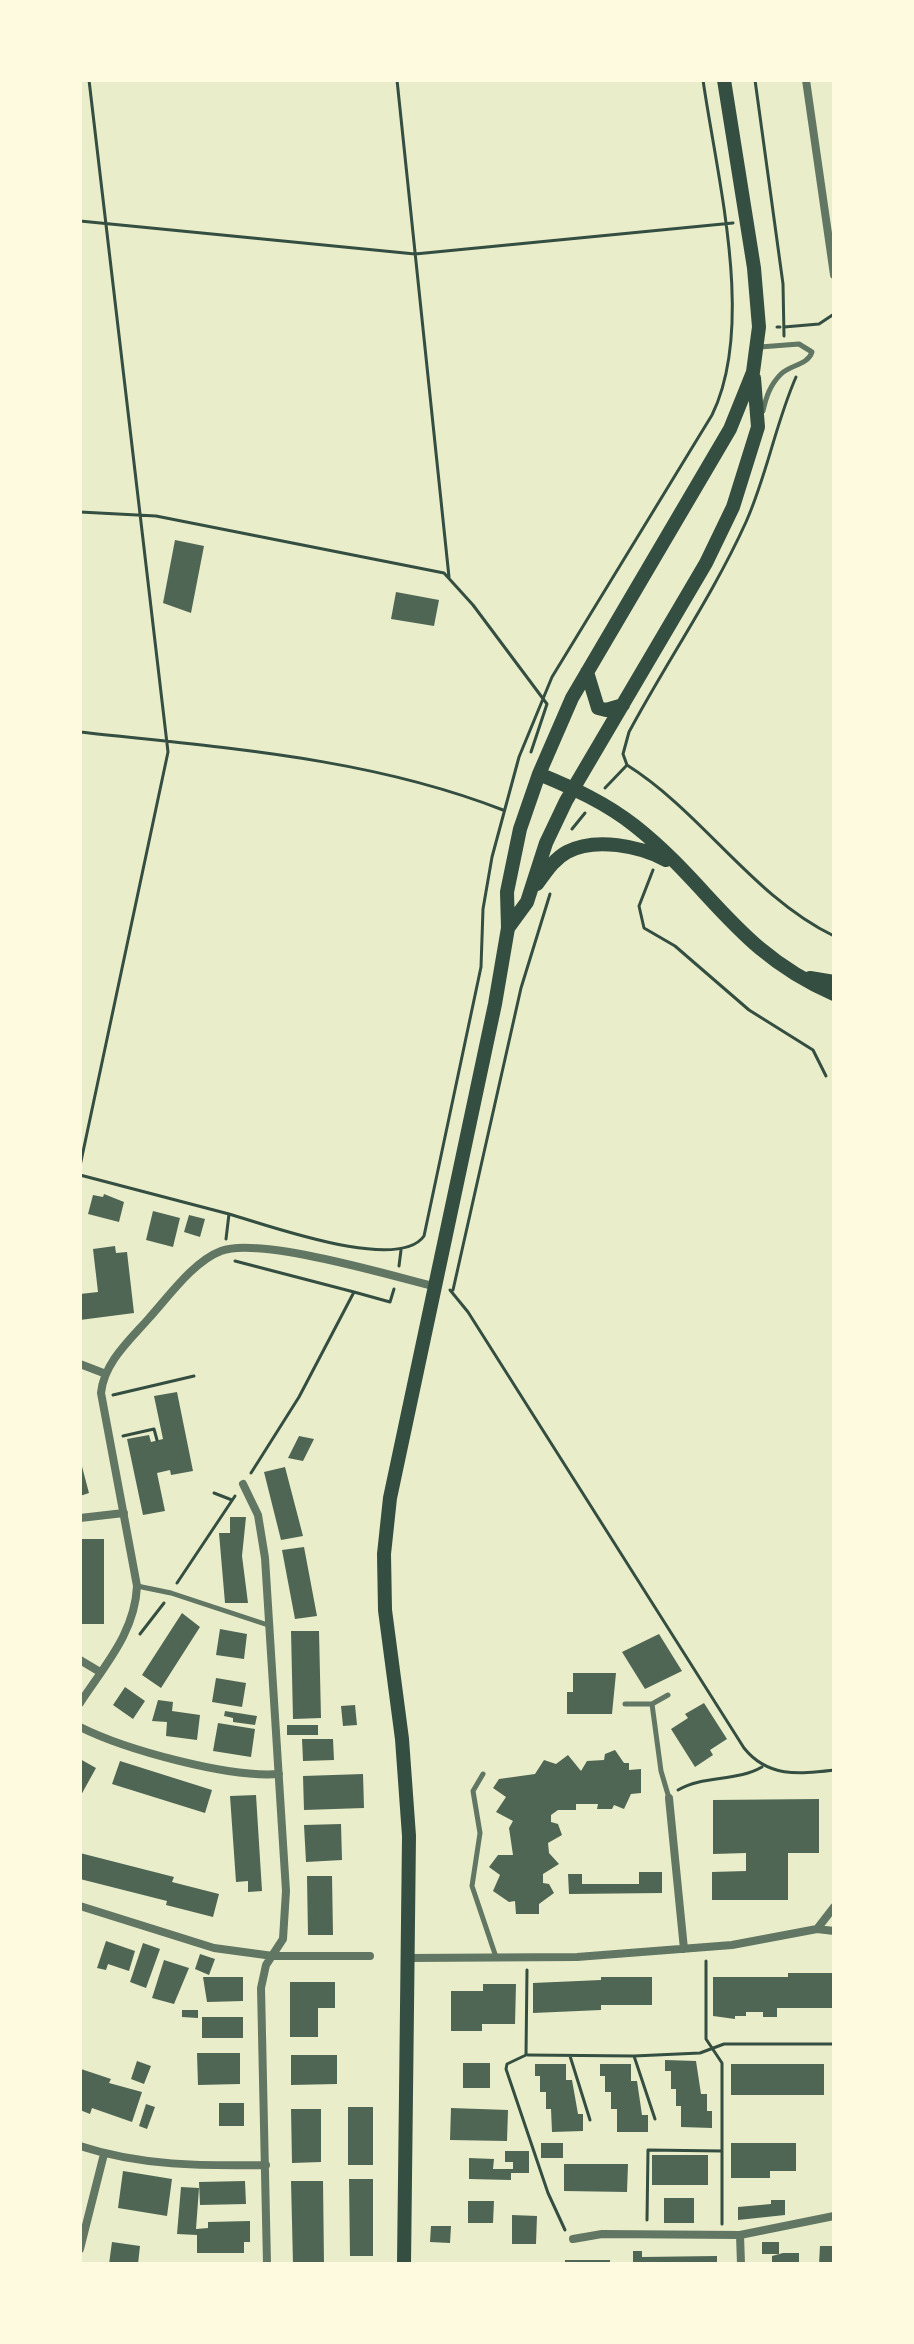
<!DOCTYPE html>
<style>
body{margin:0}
#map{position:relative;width:914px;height:2344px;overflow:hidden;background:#e9edc9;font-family:Lato,sans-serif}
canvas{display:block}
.frame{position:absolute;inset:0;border:82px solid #fefae0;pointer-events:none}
</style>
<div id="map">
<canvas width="914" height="2344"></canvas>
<div class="frame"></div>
</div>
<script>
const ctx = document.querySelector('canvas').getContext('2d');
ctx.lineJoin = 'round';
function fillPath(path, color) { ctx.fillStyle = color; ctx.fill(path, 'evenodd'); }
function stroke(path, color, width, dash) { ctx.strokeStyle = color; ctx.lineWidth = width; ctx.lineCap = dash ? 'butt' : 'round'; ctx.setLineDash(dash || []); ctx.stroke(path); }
fillPath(new Path2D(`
 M175,540L204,546L191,613L163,603Z
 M396,592L439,600L434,626L391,619Z
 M104,1194L124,1202L119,1222L88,1214L93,1195L103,1197Z
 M153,1211L180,1218L173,1247L146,1240Z
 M189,1215L205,1219L200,1237L184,1232Z
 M115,1246L116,1253L127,1252L134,1313L80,1320V1294L98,1292L93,1249Z
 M177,1392L193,1471L171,1475L170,1470L157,1473L165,1511L143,1515L127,1439L149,1435L151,1442L163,1439L154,1396Z
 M299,1436L314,1439L303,1461L288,1458Z
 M80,1459L89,1493L80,1496Z
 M285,1467L303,1536L281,1540L264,1472Z
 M230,1517H246L242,1556L248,1603H225L219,1533H230Z
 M80,1539H104V1624H80Z
 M304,1547L317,1616L295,1619L282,1550Z
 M182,1613L200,1627L161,1688L142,1675Z
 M220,1629L247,1634L244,1659L216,1655Z
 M291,1631H319L321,1718L293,1719Z
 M659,1634L682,1671L645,1689L622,1652Z
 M573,1673H616L612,1714H567V1692H573Z
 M216,1678L246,1683L242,1707L212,1702Z
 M125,1687L145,1701L133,1719L113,1705Z
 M158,1700L173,1702L172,1711L200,1715L197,1740L166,1736L167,1722L152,1721Z
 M704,1703L727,1739L710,1750L713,1755L695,1767L671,1729L688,1718L685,1714Z
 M355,1705L357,1725L343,1726L341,1706Z
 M225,1711L257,1716L255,1725L233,1722V1718L224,1716Z
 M218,1723L255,1729L251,1757L213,1751Z
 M287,1725H318V1735H287Z
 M302,1739H333L334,1760L303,1761Z
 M615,1750L624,1763H629V1770L641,1769V1793L631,1794L624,1809L614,1805L612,1809H597L598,1804H576V1810H558L551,1815V1822L558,1824L562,1835L548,1843L549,1853L559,1864L543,1874V1883L549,1884L554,1893L539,1904V1914H516L515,1901L509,1902L493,1891L500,1875L489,1867L498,1855H513L509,1828L513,1821L496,1812L506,1797L493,1788L499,1779L535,1774L544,1760L556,1764L568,1755L581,1771L587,1761L604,1760L605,1754Z
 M80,1759L96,1768L80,1797Z
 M120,1761L212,1790L205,1813L112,1784Z
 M363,1774L364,1808L304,1810L303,1776Z
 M256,1795L262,1891L248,1892V1881L236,1882L230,1796Z
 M819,1799V1853H788V1900H712V1872L746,1871V1853L713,1854V1800Z
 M341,1824L342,1860L306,1862L304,1825Z
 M80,1853L174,1877L172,1882L219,1894L213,1917L166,1905L167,1901L80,1879Z
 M639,1872H662V1893L569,1894L568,1874H582V1884H639Z
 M307,1876H332L333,1935H308Z
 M106,1941L135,1951L129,1971L108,1964L106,1970L97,1968Z
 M143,1943L160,1949L146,1988L130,1982Z
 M200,1954L215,1959L209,1975L195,1969Z
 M164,1960L189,1968L174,2004L152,1998Z
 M788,1973H834V2008H777V2017H763V2012H746V2016H735V2019L713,2016V1977H788Z
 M203,1977H243V2001L207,2002Z
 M601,1977H652V2005H601V2010L533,2013V1983L601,1980Z
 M290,1982H335V2008H318V2037H290Z
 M483,1984H516L515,2024H482V2031H451V1991H483Z
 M182,2010H198V2018L182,2017Z
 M202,2017H243V2038H202Z
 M197,2053H240V2084L198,2085Z
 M291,2055H337V2084L291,2085Z
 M665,2060L696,2061L701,2094H707V2111H712V2128L681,2127V2106H676V2089H671V2071H665Z
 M137,2061L151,2066L144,2084L131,2079Z
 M463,2063H490V2088H463Z
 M535,2064H566V2080H572L578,2114H583V2131L552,2132L551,2109H546V2092H540V2076H535Z
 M600,2064H631V2081H637L642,2115H648V2132H617V2109H611V2092H605V2076H600Z
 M731,2064H824V2095H731Z
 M81,2069L111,2079L109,2083L142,2092L132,2122L92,2108L90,2114L80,2110Z
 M219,2103H244V2126H219Z
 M146,2104L155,2107L147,2129L139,2126Z
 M348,2107H373V2165H348Z
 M451,2108L508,2110L507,2141L450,2140Z
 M291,2109H321V2162L292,2163Z
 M541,2143H563V2158H541Z
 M731,2143H796V2171H770V2178H731Z
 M505,2151H529V2173H511V2180L469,2179V2158L494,2159L493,2169H513V2162H505Z
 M652,2155H708V2185H652Z
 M564,2164H628L627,2192L564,2191Z
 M123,2171L172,2179L167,2216L118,2208Z
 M349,2179H373V2256H350Z
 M245,2181L246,2204L200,2205L199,2182Z
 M291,2181H323L324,2264H293Z
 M181,2187L199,2188L196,2229L208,2228V2222L250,2221V2242H244V2253H197V2235L177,2234Z
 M664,2198H694V2223H664Z
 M771,2200H785V2215L738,2220V2207L771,2204Z
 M468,2201H494L493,2223H468Z
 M512,2215L537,2216L536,2244H512Z
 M431,2226H451L450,2243L430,2242Z
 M112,2242L140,2246L138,2264H109Z
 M762,2242H779V2254H762Z
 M820,2246H834V2264H819Z
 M633,2251H642V2257L717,2256V2264H633Z
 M783,2253H799V2264H772V2256Z
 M565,2260H610V2264H565Z`), '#4f6655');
stroke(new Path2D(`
 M397,80L449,577
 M755,80L783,284L784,336
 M80,221L415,254L733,223
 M777,327H780
 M784,327L819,324L834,314
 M796,377C776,422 767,475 746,522C713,595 667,661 629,732L623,754L627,765C703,813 752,896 834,936
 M80,512L156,516L444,573L473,605L547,704L531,752
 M80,732C223,748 367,757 503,810
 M605,788L627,765
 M572,829L585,813
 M653,870L639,906L644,928L675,946L749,1010L813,1050L826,1076
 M80,1166L168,752L89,80
 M80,1175L229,1214L226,1239
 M229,1214C268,1225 398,1273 424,1236L481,967L483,909L492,857L519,757L552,677L712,415C756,325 717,178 703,80
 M235,1261L354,1292
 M399,1266L401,1250
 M450,1290L468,1312L744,1748C768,1778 799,1774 834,1770
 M453,1290L521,988L550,894
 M113,1395L194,1376
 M123,1436L154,1429L157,1440
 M251,1473L299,1397L354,1292L390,1302L394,1289
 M214,1493L232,1500
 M177,1583L235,1496
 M140,1634L164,1603
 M678,1790C703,1775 736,1782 762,1767
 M706,1961V2039L722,2063V2224
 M527,1970L526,2055L507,2064L506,2069L548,2193L565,2230
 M528,2055L634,2056L700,2053L724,2044H834
 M570,2056L590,2120
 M634,2056L655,2119
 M647,2220L648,2150L722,2151`), '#344e41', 3);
stroke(new Path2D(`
 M760,347L799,344L812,352C808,365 790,365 781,374C770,385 766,397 763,411
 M137,1586L171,1593L268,1625
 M625,1704H652L668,1695
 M652,1704L661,1771L669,1798
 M483,1774L473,1791L480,1833L472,1886L496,1957`), '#617663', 5);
stroke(new Path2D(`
 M806,80L834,275
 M80,1364L106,1374
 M243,1484L258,1515L265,1558L286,1891L283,1939L266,1965L261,1988L267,2264
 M80,1518L124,1513
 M80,1660L100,1672
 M80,1703C104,1666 135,1633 137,1586L101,1393C104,1362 131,1339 150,1317C169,1296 194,1261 221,1251C259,1236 392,1276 437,1287
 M80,1727C126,1750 229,1778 279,1774
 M669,1798L684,1949
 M80,1906L214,1948L273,1956H370
 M817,1929L834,1907
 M407,1958L577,1957L732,1945L817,1929L834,1931
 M80,2146C141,2166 202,2166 266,2165
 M740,2235L741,2264
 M573,2239L602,2234L740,2235L834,2216
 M80,2249L104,2154`), '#617663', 8);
stroke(new Path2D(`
 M587,672L598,708L606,710L623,705
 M539,774C573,788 606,803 635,826C711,886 737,952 834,994
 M537,884C546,872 554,859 567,852C595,837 640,846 666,860
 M508,928L527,902L546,843L566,801L706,563L733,507L758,427L754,378
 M810,978L834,982
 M404,2264L409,1836L402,1739L385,1610L384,1554L390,1498L495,1004L508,928L507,892L520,829L539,774L572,698L730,429L753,372L759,327L754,268L724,80`), '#344e41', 14);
</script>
